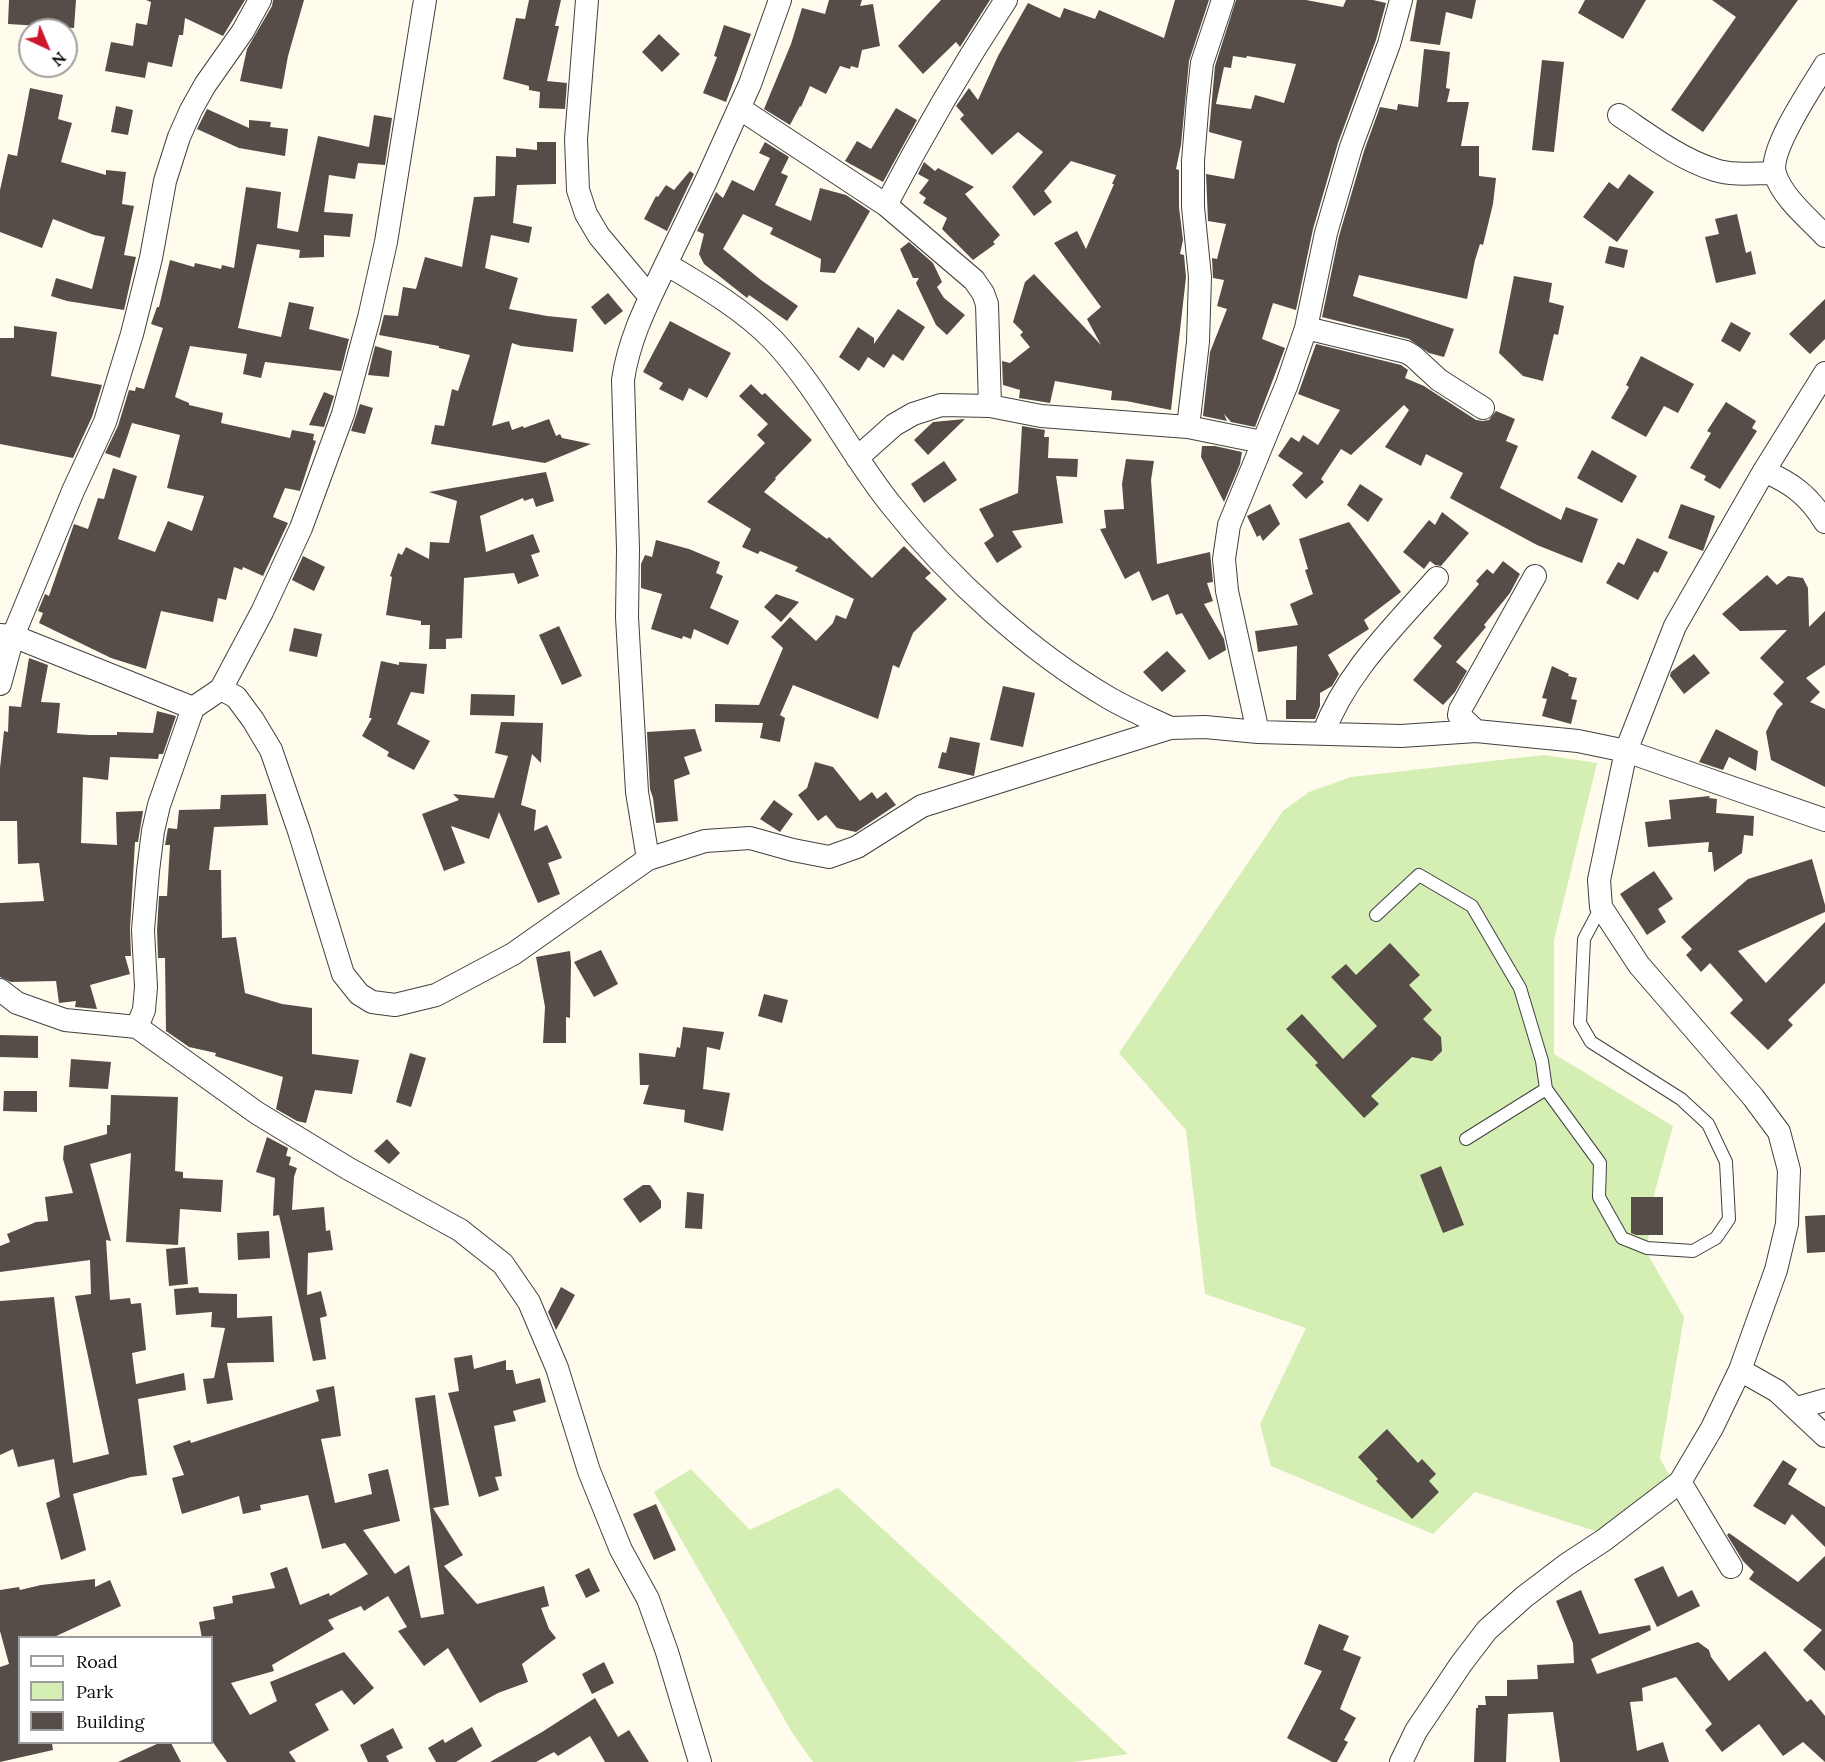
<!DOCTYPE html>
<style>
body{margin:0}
#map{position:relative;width:1825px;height:1762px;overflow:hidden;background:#fffbed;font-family:Lora,serif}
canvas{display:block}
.legend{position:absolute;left:18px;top:1636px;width:195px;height:108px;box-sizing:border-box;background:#fff;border:2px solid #9e9e9e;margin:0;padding:8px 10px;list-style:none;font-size:18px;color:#0d0d0d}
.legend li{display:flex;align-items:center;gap:12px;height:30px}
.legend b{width:30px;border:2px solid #9e9e9e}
.north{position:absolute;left:18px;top:18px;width:60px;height:60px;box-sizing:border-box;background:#fff;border:2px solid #9e9e9e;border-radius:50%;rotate:136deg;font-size:16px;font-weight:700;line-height:24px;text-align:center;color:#0d0d0d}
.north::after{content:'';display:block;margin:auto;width:21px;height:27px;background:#cc172a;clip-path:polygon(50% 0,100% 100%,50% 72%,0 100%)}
</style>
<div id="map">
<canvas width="1825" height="1762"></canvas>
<ul class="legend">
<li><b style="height:8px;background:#fff"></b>Road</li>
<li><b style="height:16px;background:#d5eeb3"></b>Park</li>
<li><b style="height:16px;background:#574d48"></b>Building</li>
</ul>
<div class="north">N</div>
</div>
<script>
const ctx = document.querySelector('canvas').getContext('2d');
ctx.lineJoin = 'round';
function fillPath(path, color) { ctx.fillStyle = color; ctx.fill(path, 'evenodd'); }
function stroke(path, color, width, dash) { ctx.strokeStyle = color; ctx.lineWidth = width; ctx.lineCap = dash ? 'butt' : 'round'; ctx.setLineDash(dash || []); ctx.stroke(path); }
fillPath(new Path2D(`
 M1544,755L1597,763L1554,940V1054L1673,1126L1655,1191L1647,1248L1648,1255L1684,1317L1660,1458L1669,1475L1598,1532L1475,1492L1433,1534L1271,1466L1260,1424L1306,1328L1205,1294L1186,1130L1119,1053L1283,811L1309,792L1351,777Z
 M691,1469L750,1530L838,1488L1128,1754L1073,1762H813L793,1734L654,1492Z`), '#d5eeb3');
fillPath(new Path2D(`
 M9,0H76L74,28L8,24Z
 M146,0H245L223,36L185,18L183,35H179L172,67L148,62L145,78L105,71L111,42L133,46L136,23L147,25L151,2Z
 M273,0H304L288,56L282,89L240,81L247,49L272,6Z
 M529,0H561L555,26H559L547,81L567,83L565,109L539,108L540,92L529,90V86L503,79L516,18L525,19Z
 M829,0H862L860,6L873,4L880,46L862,50L858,68L851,66L850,69L840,66L826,94L810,86L801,107L800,106L790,125L764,109L791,44L802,8L825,14Z
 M941,0H990L960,47L956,42L923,74L898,46Z
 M1175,0H1209L1189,61L1181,145L1176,169L1179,170V207L1183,240L1180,254L1184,255L1186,277L1171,410L1126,401L1111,400L1112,391L1055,381L1050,403L1019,398L1020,390L1003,385L1002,361L1010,363L1030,347L1020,335L1023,332L1013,322L1025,282L1034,274L1101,345L1087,319L1101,307L1054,243L1077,231L1086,249L1114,184H1112L1116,175L1071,161L1044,191L1052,202L1034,216L1012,187L1043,152L1018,132L992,155L960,119L964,115L956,106L969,88L978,100L998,56L1028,3L1060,18L1064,8L1095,19L1099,10L1164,38Z
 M1236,0H1306L1343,7L1346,0H1373L1386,3L1376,40L1338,143L1313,229L1296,310L1273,303L1262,339L1285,348L1255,427L1231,422L1224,414L1227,421L1203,416L1210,352L1227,309L1217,306L1224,280L1213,278L1212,258L1217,259L1226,224L1208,221L1206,174L1234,179L1242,141L1209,132L1215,66ZM1233,56L1246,58L1247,56L1296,64L1284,103L1255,95L1251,109L1216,104L1224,67L1231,68Z
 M1417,0H1476L1472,19L1446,12L1440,45L1410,41Z
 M1585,0H1646L1623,39L1578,13Z
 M1712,0H1798L1703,132L1671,110L1736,17Z
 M724,25L751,34L726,102L703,93L717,57L714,56Z
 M659,34L680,54L662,72L642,52Z
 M1424,49L1450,52L1446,88L1450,89L1447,102H1469L1461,146H1479V176L1496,178L1493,204L1483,245L1480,244L1475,260L1467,299L1359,275L1353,296L1454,329L1444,357L1429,353L1409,339L1322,317L1339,236L1364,151L1380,107L1397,110L1398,104L1418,107Z
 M1542,60L1564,62L1554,152L1532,150Z
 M30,88L63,95L58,119L72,123L61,162L106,175V170L126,172L122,204L134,206L124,255L136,257L124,310L67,301L51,296L56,278L92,289L105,237L94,235L53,219L42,248L0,232V190L8,154L17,156Z
 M116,106L133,110L128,135L111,132Z
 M896,108L917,120L883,182L845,161L857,141L871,149Z
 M207,109L249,128V120L271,122L270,127L288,129L285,156L239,148L197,129Z
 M374,115L392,118L385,165L358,163L355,179L329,175L324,212L353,214L350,237L324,235V257L299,258L300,250L257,244L238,328L281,337L289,302L314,307L309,329L349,339L341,371L265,362L261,378L243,374L247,354L190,346L175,397L189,403V405L223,413L221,423L290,438L292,430L314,434L313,440L316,441L300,491L285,488L273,517L288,523L263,576L243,567L242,570L234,567L226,600L218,598L213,622L161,611L146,669L111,658L39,623L43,613L38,611L45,594L49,596L74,524L88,529L98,498L104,499L113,468L137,476L118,539L155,552L168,521L192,531L204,496L167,488L180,435L132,423L120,458L105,453L118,426L129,390L135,391L136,387L144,389L163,328L151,324L157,307H159L170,260L194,267L195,263L221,269L222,265L234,268L246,187L281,192L277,228L298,232L318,136L369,147Z
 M537,142H556V184L517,185L513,223L532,227L529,243L491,235L485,268L518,278L509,309L547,316L577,319L573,352L521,346L512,343L492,426L509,421L512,430L523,426L524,428L549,419L556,436L560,434L562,438L591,444L545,463L431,444L435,425L444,426L452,389L458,391L470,355L439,348V346L379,335L384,315L398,316L403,287L416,289L425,257L462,267L474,197L495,196L496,156L516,157V148L537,150Z
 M765,142L789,157L781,173L788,176L775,205L811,221L820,188L846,195L870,211L835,273L820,272L821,259L770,234L773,228L743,214L723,249L761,280L798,306L787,321L749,295L747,298L704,264L699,254L704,234L697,231L716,192L723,198L732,180L754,191L770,158L759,153Z
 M924,162L935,171L938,168L974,187L965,194L1000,235L993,242L995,244L973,260L942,229L947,218L923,203L926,198L919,193L929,180L918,174Z
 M690,171L694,174L667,231L644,219L656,196L658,197L666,185L674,190Z
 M1629,174L1654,192L1617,242L1583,217L1609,182L1618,189Z
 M1737,214L1746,253L1751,251L1756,274L1716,283L1705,237L1719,234L1715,219Z
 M909,242L933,263L942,282L937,287L944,298L965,315L947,335L936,325L916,283L919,278H913L900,249Z
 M1609,246L1628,250L1624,268L1605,263Z
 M1514,276L1552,283L1549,302L1564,306L1558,335L1554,334L1543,381L1523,376L1499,353Z
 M608,293L623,311L605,325L591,307Z
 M1825,299V339L1810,354L1789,334Z
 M898,309L925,327L903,361L893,354L884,368L868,357L859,371L839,357L858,327L874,338V344Z
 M670,321L731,353L707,398L689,388L683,401L659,389L663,383L643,372Z
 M1731,322L1751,333L1740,352L1721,341Z
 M14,326L57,332L51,376L102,385L92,417L73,458L0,444V338H14Z
 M1316,344L1401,365L1408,370L1405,378L1424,386L1476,420L1483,421L1489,420L1496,411L1515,419L1506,441L1518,446L1500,488L1561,520L1566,507L1598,519L1582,563L1537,545L1450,498L1463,473L1426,454L1421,466L1385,447L1409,410L1404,405L1351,455L1341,449L1321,479L1324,482L1306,499L1292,485L1303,473L1278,456L1291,437L1299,442L1303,435L1318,445L1340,410L1298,394Z
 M375,346L392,351L389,377L368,375Z
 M1641,356L1694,384L1678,413L1664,406L1646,437L1611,418L1629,387L1626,385Z
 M751,384L762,395L765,393L812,440L775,478L776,479L764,492L827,539L829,537L872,578L904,546L931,573L925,578L947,599L913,633L899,668L893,665L878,719L793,685L780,715L785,718L780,742L760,738L763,723L715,722V704L759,705L783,648L771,637L790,617L816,641L833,623L836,615L846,619L854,599L795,571L798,567L760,551L758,554L742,547L751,529L707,502L765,443L757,435L768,424L739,396Z
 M324,392L334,396L324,427L309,425Z
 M1726,402L1756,421L1752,428L1757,431L1720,489L1704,480L1706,476L1690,468L1711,433L1707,431Z
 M360,404L373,408L365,434L351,431Z
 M965,419L928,455L914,440L933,422Z
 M1022,426L1045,430L1044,437H1049L1048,458L1078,459L1077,477L1056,476L1063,523L1012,531L1022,547L997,563L984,543L994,536L979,509L1018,493Z
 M1202,446H1215L1242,452L1240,464L1224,502L1201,457Z
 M1592,450L1637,476L1622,503L1577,478Z
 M1126,459L1154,461L1151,480L1157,564L1210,552L1213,582L1207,583L1213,601L1204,604L1224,639L1226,650L1209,660L1182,613L1176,615L1168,594L1152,601L1139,571L1125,579L1100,529L1106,528L1104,510L1124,509L1122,484Z
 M944,461L957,480L924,503L911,484Z
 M546,472L554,501L536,507L533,498L524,501L523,498L480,516L486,552L533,534L540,552L531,555L539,576L518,584L514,573L464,578L462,638L446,639V649H429L430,625H421V621L386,615L392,577L390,576L398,553L402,555L406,547L429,559L430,542L449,543L457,501L429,492Z
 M1360,484L1383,499L1368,522L1347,505Z
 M1270,504L1280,524L1263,541L1260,535L1257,537L1247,516Z
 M1681,504L1715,516L1703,551L1668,538Z
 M1442,512L1469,533L1441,566L1435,565L1430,561L1424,569L1403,552L1429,520L1435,525Z
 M1349,522L1401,592L1364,620L1369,629L1328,655L1339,674L1332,686L1320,693V706L1315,719H1286V700H1296L1297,646L1258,652L1255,631L1298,625L1290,604L1313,594L1305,570L1308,569L1299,539Z
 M1637,538L1668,552L1658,573L1654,571L1638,600L1606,583L1618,562L1624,565Z
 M656,540L689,549L720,562L716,573L723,576L710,608L739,621L728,645L694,629L691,639L683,636L682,639L651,629L662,594L641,588V564L645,555L652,557Z
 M303,556L325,567L314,591L292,580Z
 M1503,561L1520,574L1510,593L1484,625L1486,627L1456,662L1467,671L1455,692L1443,705L1413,680L1442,646L1433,638L1479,584L1476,581L1487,569L1493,574Z
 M1767,575L1777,585L1788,576L1803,578L1808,588L1809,627L1825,611V665L1806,678L1820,692L1810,702L1825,709V787L1771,760L1766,732L1777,710L1783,704L1773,694L1784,682L1760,658L1787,630L1740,631L1722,614Z
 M776,594L799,602L781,622L764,607Z
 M559,626L582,676L562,685L539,635Z
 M294,628L322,634L317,657L289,651Z
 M1167,651L1186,671L1162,692L1143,672Z
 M1694,654L1710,673L1684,694L1670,676L1671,672Z
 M29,658L48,665L41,702L60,703L57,733L89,735H117V732L153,733L157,711L176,716L163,754H159L158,759L110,757L108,780L83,777L81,843L117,845L116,812L143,811L138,842H135L130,929L131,956H125L130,974L90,985L97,1009H96L75,1007L76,1001L59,1003L56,981L11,982L0,977V903L44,901L39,863L18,864L17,821H0V768L4,731L8,732L9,706L21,707Z
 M381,661L399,665V662L427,664L424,694L411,692L397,724L430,741L414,770L387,756L389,752L362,736L372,718H369Z
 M1552,666L1569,674L1568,676L1577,678L1571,699L1577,700L1571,724L1542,716L1547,699L1542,698Z
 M1003,686L1035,693L1023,747L990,740Z
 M471,694L515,695L514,716L470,715Z
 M501,722L543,723L541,763L532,754L521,805L536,810L534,831L547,825L562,858L548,863L560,894L538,903L499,812L489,839L451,826L465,863L444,871L422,814L459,800L453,794L494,798L508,756L495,753Z
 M695,729L702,751L684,757L690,774L674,780L678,821L656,823L653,798L650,789L647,732Z
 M1716,729L1758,751L1756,771L1729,757L1723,770L1699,762Z
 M950,737L980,743L974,776L938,768L942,752L946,753Z
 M815,762L833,767L860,801L872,792L877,799L886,792L896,805L856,832L837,828L826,815L818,821L798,795L807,788Z
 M266,794L268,825L214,827L209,870H221L222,938L236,937L245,993L282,1004L312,1008V1054L359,1060L352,1094L315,1090L306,1123L297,1121L276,1109L283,1077L215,1056L216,1053L189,1047L166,1031L165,958H158L157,930L159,896H167L170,845H165L168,828L177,829L179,810L220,809L221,795Z
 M1710,796L1709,798L1717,799L1716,813L1754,816L1753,836L1744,835L1742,853L1714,872L1712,852H1708L1709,842L1648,847L1645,822L1671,819L1669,800Z
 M774,800L793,814L780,832L760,819Z
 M1812,859L1825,905V912L1738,951L1766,983L1825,922V983L1788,1020L1793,1025L1768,1050L1730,1013L1743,1000L1710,963L1701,972L1686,955L1692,949L1681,937L1748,879Z
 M1654,871L1673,899L1658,909L1666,922L1647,935L1620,894Z
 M1390,943L1420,975L1409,985L1432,1010L1423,1019L1441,1037L1442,1051L1432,1061L1412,1057L1371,1096L1379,1104L1364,1118L1315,1065L1318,1063L1286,1029L1302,1014L1343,1059L1377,1026L1331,977L1346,964L1356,975Z
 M601,950L618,984L594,997L574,962Z
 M570,951L571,962L570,1018L566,1017V1043H543L545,1007L536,957Z
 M764,994L788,1000L782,1023L758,1016Z
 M683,1027L724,1032L720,1050L707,1047L703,1089L730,1093L723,1131L684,1122L685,1110L643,1104L649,1085H640L639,1053L675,1057L677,1047L680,1048Z
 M0,1035L38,1036V1058L0,1057Z
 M410,1053L426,1058L411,1107L396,1102Z
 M71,1059L111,1062L108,1089L69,1087Z
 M4,1091H37V1112L3,1111Z
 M111,1095L178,1097L175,1171L183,1172V1178L223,1180L221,1212L180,1209L178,1245L126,1242L131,1153L90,1164L111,1241L106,1240L110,1300L130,1298L131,1304L141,1303L146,1350L132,1353L136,1384L184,1373L186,1390L138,1399L147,1475L131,1477L73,1494L86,1550L61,1560L46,1503L60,1497L54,1459L18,1467L13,1449L0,1455V1301L54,1297L73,1463L109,1454L75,1296L91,1294L90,1260L0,1272V1246L10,1242L7,1234L36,1222L48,1221L45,1197L73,1193L63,1159L64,1146L107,1134V1125H110Z
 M267,1137L288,1148L286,1156L291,1157L289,1165L297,1168L294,1177L292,1210L324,1207L326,1231L330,1230L333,1250L308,1253L307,1295L321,1291L327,1316L320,1318L326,1359L313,1361L279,1215L273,1216L275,1178L256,1172Z
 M387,1139L400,1153L389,1164L374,1151Z
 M1441,1166L1464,1225L1443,1233L1420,1175Z
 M643,1185H650L661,1201V1208L640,1223L623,1199Z
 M687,1192L704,1194L702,1229L685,1228Z
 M1631,1197H1663V1235H1636L1631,1233Z
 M1825,1215V1252L1807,1253L1805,1216Z
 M269,1231L270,1258L238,1260L237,1233Z
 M185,1247L188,1284L169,1286L166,1249Z
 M198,1287L199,1293L237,1294V1318L272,1316L274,1362L227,1363L233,1400L207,1404L203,1379L214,1378L225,1328L211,1327L212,1312L176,1315L174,1289Z
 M561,1287L575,1295L556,1330L548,1312Z
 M472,1355L474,1369L506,1360V1370H513L516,1384L540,1378L546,1402L513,1411L516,1421L494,1426L502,1476L495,1477L499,1490L479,1497L448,1393L459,1391L454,1358Z
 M334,1386L341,1436L321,1439L335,1503L372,1494L368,1474L388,1469L400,1521L363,1530L395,1574L409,1565L421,1618L444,1614L415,1398L435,1395L449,1505L433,1508L463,1555L444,1566L477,1604L544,1586L549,1606L541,1608L549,1629L556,1638L522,1664L528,1682L498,1693L480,1703L448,1648L424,1666L398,1631L407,1627L388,1596L364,1611L361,1606L328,1620L334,1629L272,1665L274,1671L231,1683L250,1715L277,1701L270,1682L344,1652L374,1688L354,1705L342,1690L315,1704L329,1730L289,1752L296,1762H227L212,1741V1638H202L199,1622L215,1619L213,1607L233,1603L232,1596L275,1588L270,1573L287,1567L300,1605L329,1593L330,1596L368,1574L345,1543L322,1549L308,1495L260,1505L261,1510L243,1514L239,1496L182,1514L172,1478L184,1475L173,1446L190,1440L191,1443L319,1401L316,1390Z
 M1387,1429L1418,1463L1422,1459L1436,1474L1429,1481L1439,1492L1412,1519L1376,1481L1378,1479L1358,1457Z
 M1783,1460L1797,1469L1788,1484L1825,1507V1547L1792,1514L1785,1525L1753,1506Z
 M656,1504L676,1550L654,1560L633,1514Z
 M1729,1533L1798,1582L1825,1556V1671L1803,1650L1822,1630L1749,1579L1754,1572L1743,1561L1727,1535Z
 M1663,1566L1678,1597L1692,1590L1700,1606L1657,1627L1634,1579Z
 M589,1568L600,1591L586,1598L575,1575Z
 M95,1579V1587L110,1580L121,1606L52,1638H20V1743H52L53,1750L0,1762V1667L9,1664L0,1631V1590L19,1587L20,1590L41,1585Z
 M1581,1590L1599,1634L1650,1625L1651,1630L1591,1659L1597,1674L1698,1642L1709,1650L1711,1657L1729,1681L1765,1651L1807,1702L1811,1699L1825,1716V1762L1803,1742L1783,1756L1759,1724L1722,1752L1705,1730L1712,1724L1676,1677L1642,1688L1643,1701L1630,1702L1637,1751L1663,1742L1669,1762H1560L1553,1712L1508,1714L1506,1762H1474L1476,1708H1478V1705H1486L1485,1696H1507V1680L1538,1679L1537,1665L1574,1663L1573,1643L1556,1601Z
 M1319,1624L1349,1636L1343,1650L1361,1657L1340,1709L1356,1718L1344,1740L1348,1742L1337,1762H1332L1287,1738L1322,1671L1304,1664Z
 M604,1662L614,1683L592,1694L582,1674Z
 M595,1698L618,1737L629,1730L649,1762H605L590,1736L558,1756L554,1752L536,1762H490L542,1732Z
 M472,1727L482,1746L456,1762H436L428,1748L443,1739L445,1743Z
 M393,1728L403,1748L386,1756L389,1762H368L360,1745Z
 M159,1743H171L181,1762H118Z`), '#574d48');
const lane = new Path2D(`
 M1376,915L1419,875L1472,906L1520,988L1542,1061L1546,1089L1600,1163L1599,1197L1622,1238L1647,1248L1693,1251L1716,1238L1729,1219L1726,1162L1708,1124L1681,1099L1591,1042L1580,1023L1584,939L1601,907
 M1466,1139L1546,1089`);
const street = new Path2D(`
 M587,0L576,139L578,190L586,214L599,236L650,297
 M780,0L750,84L707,179L666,264C703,286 743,309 773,340C820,390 849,453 892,506C949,578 1029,651 1109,698C1128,709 1149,718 1170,728
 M1401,0L1389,44L1351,147L1326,233L1306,328L1287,384L1229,525L1224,559L1227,591L1258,732L1401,736L1476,731L1578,741L1626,751L1825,820
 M1825,65C1812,87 1768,150 1775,174C1783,198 1808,218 1825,236
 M739,108L886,205L974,280L983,293L987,304L990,406
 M1619,115C1649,135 1680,159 1715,170C1734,176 1755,173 1775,173
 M886,205C923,134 962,67 1006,0
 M1306,328L1406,352L1413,356L1439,380L1483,408
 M1188,427L1198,342L1200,277L1193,207V161L1198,99L1202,63L1223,0
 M857,458L894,425L913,414L941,405L990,406L1041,416L1188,427L1262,442
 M1764,471C1792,483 1809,496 1825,522
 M0,635L13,636L193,708
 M0,684L13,636L73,491L105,422L132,334L151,258L165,181L179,137L191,110L205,85L243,31L260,0
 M221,689L236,697L253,720L271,750L299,831L343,974L359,994L372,1002L395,1005L436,995L513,954L648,859L705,841L750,838L793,850L829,857L857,847L922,806L1170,728L1205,727L1258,732
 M1476,731L1459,715L1460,710L1535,576
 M1323,734C1346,672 1394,627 1437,578
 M648,859L637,792L627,617L628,549L623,380C629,338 648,302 666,264
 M0,990L17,1003L65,1020L137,1027L257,1113L349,1169L460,1230L503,1264L529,1302L557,1368L589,1471L621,1550L648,1599L667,1652L700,1762
 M137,1027L144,1010L146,987L143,930L148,871L153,831L159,805L193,708L221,689L262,612L301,528L343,414L369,318L386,242L425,0
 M1740,1370L1777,1391L1825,1436
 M1797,1408L1825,1400
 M1680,1482L1731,1567
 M1401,1762L1416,1731L1461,1664L1487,1630L1524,1597L1566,1565L1604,1540L1680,1482L1712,1428L1740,1370L1776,1270L1787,1224L1789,1170L1779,1132L1753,1097L1639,965L1601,907L1599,880L1626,751L1675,626L1764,471L1825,373`);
stroke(lane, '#404040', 14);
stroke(street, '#404040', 24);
stroke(lane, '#fff', 12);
stroke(street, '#fff', 22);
</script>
